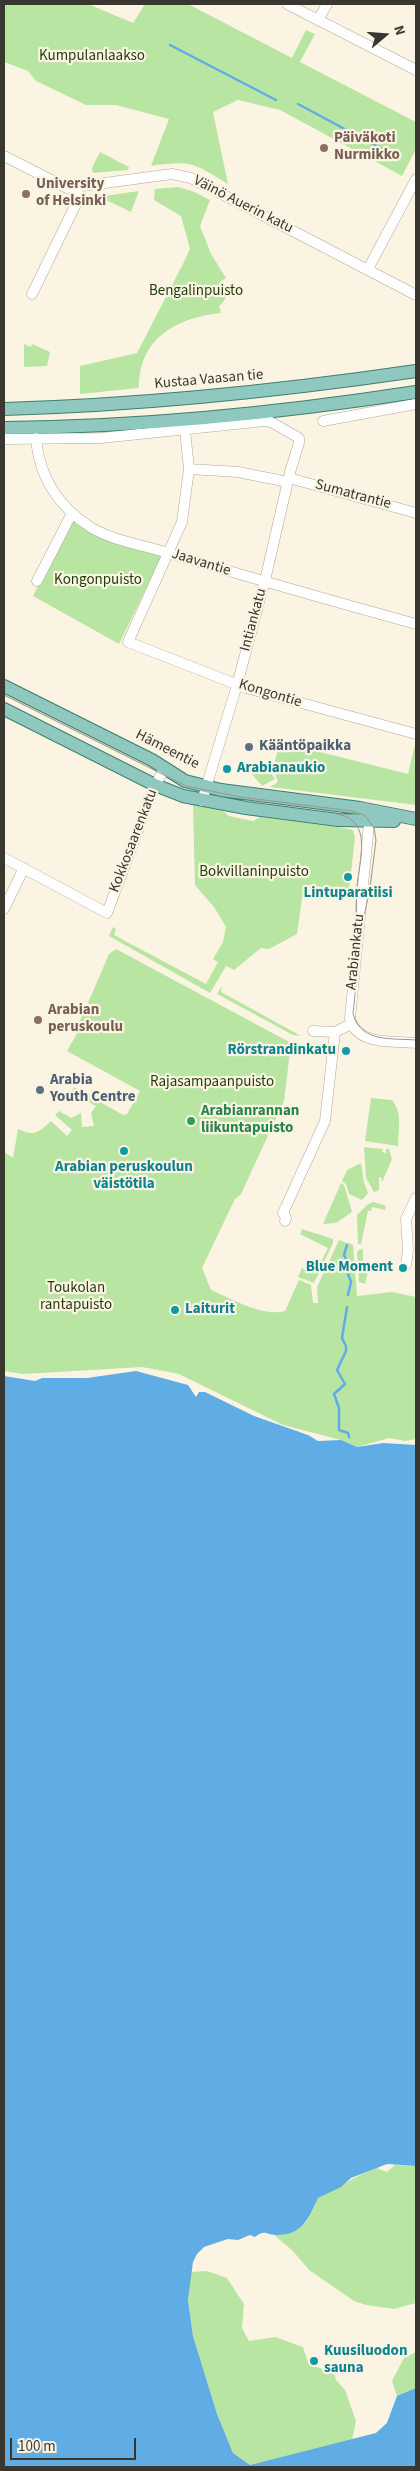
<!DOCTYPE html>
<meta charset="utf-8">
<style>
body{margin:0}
#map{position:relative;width:420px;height:2471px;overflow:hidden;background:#fbf4e3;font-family:"Source Sans 3",sans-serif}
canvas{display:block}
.frame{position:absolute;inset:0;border:5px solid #3a3731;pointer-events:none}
.north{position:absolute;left:360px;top:10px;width:50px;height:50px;-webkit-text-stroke:4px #fbf4e3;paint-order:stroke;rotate:72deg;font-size:14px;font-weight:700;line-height:20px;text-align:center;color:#3a3731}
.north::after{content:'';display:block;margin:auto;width:18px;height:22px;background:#3a3731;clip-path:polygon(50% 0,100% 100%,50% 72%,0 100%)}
.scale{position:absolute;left:10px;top:2438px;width:126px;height:22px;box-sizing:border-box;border:2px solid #3a3731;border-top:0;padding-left:6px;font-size:15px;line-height:18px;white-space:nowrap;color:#3a3731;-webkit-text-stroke:4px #fbf4e3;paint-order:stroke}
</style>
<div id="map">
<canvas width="420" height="2471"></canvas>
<div class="frame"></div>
<div class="north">N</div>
<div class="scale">100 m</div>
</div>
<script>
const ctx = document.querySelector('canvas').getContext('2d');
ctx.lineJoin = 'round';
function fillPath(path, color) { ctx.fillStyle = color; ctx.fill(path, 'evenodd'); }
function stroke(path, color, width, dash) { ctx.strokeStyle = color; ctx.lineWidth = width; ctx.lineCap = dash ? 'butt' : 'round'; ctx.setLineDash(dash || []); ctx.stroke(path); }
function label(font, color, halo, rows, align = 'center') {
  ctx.font = font + ' "Source Sans 3",sans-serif'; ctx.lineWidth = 4.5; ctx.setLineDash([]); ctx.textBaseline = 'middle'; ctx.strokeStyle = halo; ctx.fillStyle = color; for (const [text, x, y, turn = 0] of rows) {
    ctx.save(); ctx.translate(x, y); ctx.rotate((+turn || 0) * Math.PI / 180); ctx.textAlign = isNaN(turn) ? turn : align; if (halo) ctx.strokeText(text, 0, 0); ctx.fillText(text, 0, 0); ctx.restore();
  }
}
fillPath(new Path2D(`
 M4,4H88L133,23L145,4H188L292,58L306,30L315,34L300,62L416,122V149L402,176L280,110L238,100L213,112L228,184C193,163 192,160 151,166L169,119L116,105H86L36,81L28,71L4,62Z
 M100,152L129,167L128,170L93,173L92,168Z
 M178,187L192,191L210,200L200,226L211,254L226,278L219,283C228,290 228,300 219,306L221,313C176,318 139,338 139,388L80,394V366L137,353L184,262L190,249L181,216L154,200L155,189Z
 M139,191L131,212L104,199V196Z
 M24,344L31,347L32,344L50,352L47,366L24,367Z
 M72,519L163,554L119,644L33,596Z
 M416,740V805L270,787L278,782L273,768L280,742L408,774Z
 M252,762L266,765L275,779L262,786L244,765Z
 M193,804L223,811L229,816L253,821L260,817L344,828L353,830L355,838L349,890L304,885L297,934L269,949L261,948L234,970L226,966L210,993L109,936L113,927L116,929L114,935L206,984L218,962L213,959L223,942L226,927L214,907L195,885Z
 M116,949L291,1043L284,1101L241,1194L235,1199L202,1268L211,1290C233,1299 261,1317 285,1311L299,1280L311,1285L313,1303H318L317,1287L339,1240L353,1245L357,1296L392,1292L416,1297V1439L405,1441L389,1438L357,1447L341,1440L283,1425L179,1374L142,1367L23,1374L4,1371V1152L13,1158L18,1129C34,1137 39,1132 51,1121L67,1136L72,1130L55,1115L59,1111L71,1118L81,1113L82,1127L94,1126L91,1113L96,1106L71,1093L74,1087L123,1115L127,1114L140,1091L67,1051L79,1030L77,1027L86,1008L91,1007L88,1003L109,954Z
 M222,986L221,992L301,1036L293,1035L217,994Z
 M371,1098L392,1100C403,1113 398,1130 398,1146L365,1141Z
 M364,1147L383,1149L382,1152L386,1153V1149H389L392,1159L382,1182L381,1177H379V1190L374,1192L366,1178Z
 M361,1163L364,1182L368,1193L362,1200L349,1194L346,1184L342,1181L347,1170Z
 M341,1183L344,1185L352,1212L336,1223L323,1224Z
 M373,1202L386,1206L385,1210L372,1207L371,1211H368L361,1244H358L357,1215L367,1205Z
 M302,1229L333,1239V1243L314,1283L298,1277L302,1268L315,1274L328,1248L300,1234Z
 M360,1249L363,1250V1264L369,1266L365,1284L359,1282L357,1252Z
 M395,2165L416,2166V2303L394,2309L366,2305L354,2301L309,2270L293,2251L274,2235C306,2230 305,2226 318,2198C338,2189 355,2175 377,2168L387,2172Z
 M207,2271L227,2278L244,2304L242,2328L249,2341L275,2337L303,2347L309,2365L334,2372L336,2380L345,2390L356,2421L352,2440L376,2433L387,2423L397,2396L392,2381L404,2358L416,2352V2426L250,2465L233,2453L217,2414L193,2336L188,2300L191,2272Z`), '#b9e5a2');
fillPath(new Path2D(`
 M136,1371L188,1385L196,1397L199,1392H205L254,1416L308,1435L318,1441L341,1440L357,1447L383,1443L416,1445V2166L387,2164L351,2178L341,2187L318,2198C308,2219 303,2235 276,2235C266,2235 265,2229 255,2237L250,2235L238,2240L228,2239L204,2247L197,2254L193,2262L188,2300L193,2336L217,2414L233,2453L250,2465L376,2433L387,2423L397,2396L416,2388V2467H4V1376L35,1381L42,1378H87Z`), '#60ade6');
stroke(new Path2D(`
 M170,45L276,100
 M298,104L399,158
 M347,1245L344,1255L350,1267L348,1274L351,1282L348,1295
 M347,1307L342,1338L346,1346V1351L337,1370L345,1384L334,1394L339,1408V1430L348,1433L349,1437`), '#60ade6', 2.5);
const minor = new Path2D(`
 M287,4L416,70
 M318,20L327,4
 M4,156L67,188L172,174L191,178L416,295
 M368,269L416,179
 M32,294L76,204L78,188
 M323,421L416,404
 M185,430L189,469L182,522L128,642L246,688L416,734
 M36,438C39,477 59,508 92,528C116,542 149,546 175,555C255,579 336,602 416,624
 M4,439L101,438L265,421L271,422L299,438V443L290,472L266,576L237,685L202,801
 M189,469L238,472L288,482
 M289,478L416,513
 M37,581L72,513
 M370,814L350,1018C356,1046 394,1041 416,1043
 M4,858L107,913L153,790L164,769
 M4,909L24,868
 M313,1031L335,1032L351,1024
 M285,1221L286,1218L283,1213L325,1121L335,1032
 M406,1265L408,1250L406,1219L416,1198`);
const major = new Path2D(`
 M4,409C142,405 279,391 416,371
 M4,428C142,427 280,413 416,392
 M4,686L152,760L185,781L221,790L360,808L416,819
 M4,709L155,785L183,796L246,808L338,820L394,821`);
stroke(minor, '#afa999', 11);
stroke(major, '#3f7e70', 14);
stroke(minor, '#fff', 10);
stroke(major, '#8ec8be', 12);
stroke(new Path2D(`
 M4,695L186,786L240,797L352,811L364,815L369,821L374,828L376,840L370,888L362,926L353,1014C361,1043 392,1038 416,1040
 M337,814C374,820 359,861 357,887C356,901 357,915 357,930`), '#9b968b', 1);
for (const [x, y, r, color] of [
 [324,148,5,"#8d6e63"],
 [26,194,5,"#8d6e63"],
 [249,747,5,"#5c6f8a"],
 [227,769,5,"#0f9aa8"],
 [348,877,5,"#0f9aa8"],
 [38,1020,5,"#8d6e63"],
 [346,1051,5,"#0f9aa8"],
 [40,1090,5,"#5c6f8a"],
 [191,1121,5,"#2e9e5b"],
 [124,1151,5,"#0f9aa8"],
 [403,1268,5,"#0f9aa8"],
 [175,1310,5,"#0f9aa8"],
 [314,2361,5,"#0f9aa8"]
]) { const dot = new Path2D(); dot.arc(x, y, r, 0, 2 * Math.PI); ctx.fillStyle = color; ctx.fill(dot); stroke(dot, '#fbf4e3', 2); }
label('15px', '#1d3c07', '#fbf4e3', [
 ["Kumpulanlaakso",92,57],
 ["Bengalinpuisto",196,292],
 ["Kongonpuisto",98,581],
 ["Bokvillaninpuisto",254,873],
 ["Rajasampaanpuisto",212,1083],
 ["Toukolan",76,1289],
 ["rantapuisto",76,1306]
]);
label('bold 15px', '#785e54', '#fbf4e3', [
 ["Päiväkoti",334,139],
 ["Nurmikko",334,156],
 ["University",36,185],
 ["of Helsinki",36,202],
 ["Arabian",48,1011],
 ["peruskoulu",48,1028]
], 'left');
label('15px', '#3a3731', '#fbf4e3', [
 ["Väinö Auerin katu",243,205,27],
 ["Kustaa Vaasan tie",209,380,-5],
 ["Sumatrantie",353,495,15],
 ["Jaavantie",201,563,17],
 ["Intiankatu",254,620,-75],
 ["Kongontie",270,694,17],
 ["Hämeentie",167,750,27],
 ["Kokkosaarenkatu",134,841,-69],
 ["Arabiankatu",356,952,-84]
]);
label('bold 15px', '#4e5e75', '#fbf4e3', [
 ["Kääntöpaikka",259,747],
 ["Arabia",50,1081],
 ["Youth Centre",50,1098]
], 'left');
label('bold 15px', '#0d838f', '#fbf4e3', [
 ["Arabianaukio",237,769],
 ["Lintuparatiisi",348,894,"center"],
 ["Rörstrandinkatu",336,1051,"right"],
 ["Arabian peruskoulun",124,1168,"center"],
 ["väistötila",124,1185,"center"],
 ["Blue Moment",393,1268,"right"],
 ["Laiturit",185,1310],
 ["Kuusiluodon",324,2352],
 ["sauna",324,2369]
], 'left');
label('bold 15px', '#27864d', '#fbf4e3', [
 ["Arabianrannan",201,1112],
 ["liikuntapuisto",201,1129]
], 'left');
</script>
